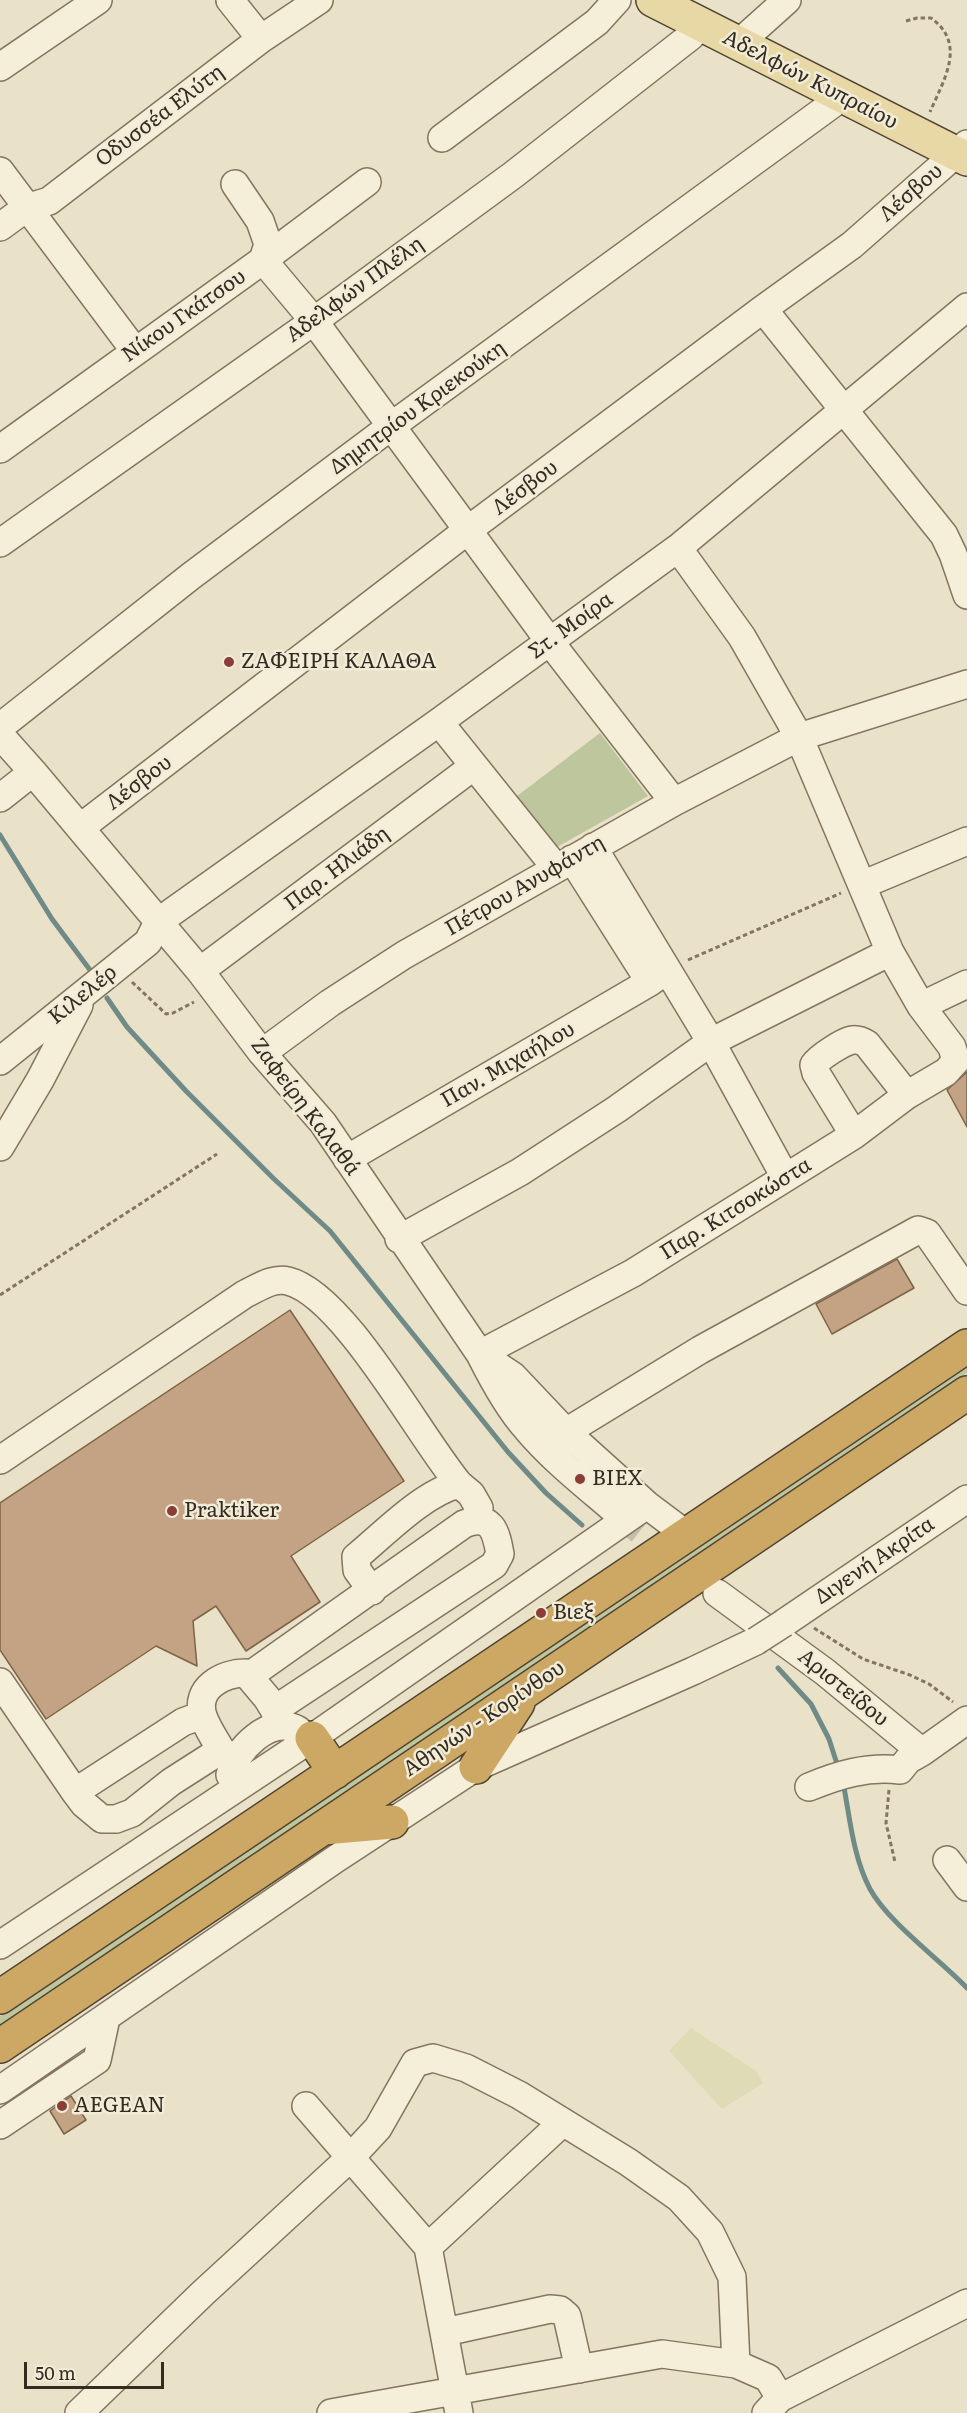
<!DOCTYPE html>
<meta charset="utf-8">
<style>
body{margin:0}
#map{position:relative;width:967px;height:2413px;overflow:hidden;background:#e9e2c8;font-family:Literata,serif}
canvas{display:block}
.scale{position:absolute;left:24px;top:2362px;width:140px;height:27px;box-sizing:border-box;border:3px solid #352c21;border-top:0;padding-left:8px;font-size:18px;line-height:21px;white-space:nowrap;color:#352c21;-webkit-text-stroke:4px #f1ecd7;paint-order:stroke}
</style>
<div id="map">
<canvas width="967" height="2413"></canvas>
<div class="scale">50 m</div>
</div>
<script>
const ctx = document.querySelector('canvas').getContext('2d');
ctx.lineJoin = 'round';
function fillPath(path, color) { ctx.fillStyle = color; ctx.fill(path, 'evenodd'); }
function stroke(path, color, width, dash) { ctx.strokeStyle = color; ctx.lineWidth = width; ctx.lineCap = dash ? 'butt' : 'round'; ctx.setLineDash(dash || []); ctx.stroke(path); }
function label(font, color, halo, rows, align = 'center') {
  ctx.font = font + ' Literata,serif'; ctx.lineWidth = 5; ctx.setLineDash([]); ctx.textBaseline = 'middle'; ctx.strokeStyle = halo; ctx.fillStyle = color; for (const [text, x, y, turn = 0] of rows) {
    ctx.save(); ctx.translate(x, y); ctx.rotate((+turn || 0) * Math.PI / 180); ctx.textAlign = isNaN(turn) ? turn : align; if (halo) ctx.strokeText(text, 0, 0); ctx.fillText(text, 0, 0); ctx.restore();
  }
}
fillPath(new Path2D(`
 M691,2028L756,2071L763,2083L722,2109L669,2051Z`), '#dedbb6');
fillPath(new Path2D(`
 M600,733L648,796L550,851L513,799Z
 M967,1365V1373L0,2025V2016Z`), '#bec69d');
stroke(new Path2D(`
 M0,835L52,919L93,974
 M107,998L127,1027L186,1091L273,1178L330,1231L508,1452L546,1493L582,1525
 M778,1668L811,1704L829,1739L838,1767
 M843,1782C850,1818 853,1857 870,1889C888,1922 939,1959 967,1988`), '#708b87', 5);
const building = new Path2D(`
 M967,1072V1127L947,1090Z
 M897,1259L914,1288L832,1334L816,1304Z
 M290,1310L404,1481L291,1556L320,1602L246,1651L216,1606L193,1621L197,1666L156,1646L46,1719L0,1650V1503Z
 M71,2096L86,2120L64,2134L50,2111Z`);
fillPath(building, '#c3a383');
stroke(building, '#7f6348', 1.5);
stroke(new Path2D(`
 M619,1514L712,1588`), '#c5bea7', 27, [27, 14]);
const minor = new Path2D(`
 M230,0L261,39
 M738,44L787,0
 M0,67L98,0
 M442,138L597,22L617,0
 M0,171L135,351
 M235,184L260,221L268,244L263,260L314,321L550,642L674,802
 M0,227L26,208L49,201L261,39L319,0
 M763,309L944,535L953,554L967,595
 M0,449L263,260L367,182
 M0,543L314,321L513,175L691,36L697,23
 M678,548L742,637L799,737L890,952L921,1006L952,1047L956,1061L946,1072L907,1095L854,1135L633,1273L480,1354L513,1376L566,1432L647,1505L687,1535
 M439,722L556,868
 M0,727L191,576L390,427L842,97
 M0,735L33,772L200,971L262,1053L323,1123L480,1354C493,1380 508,1408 527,1429C554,1461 588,1487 619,1514
 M0,798L33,772
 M80,828L468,530L763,309L852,245L967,144
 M593,847L711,1042L785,1177
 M572,859L650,982
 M862,885L967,841
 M200,971L474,766
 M921,1006L967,984
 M262,1053L330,1003L404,955L674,802L799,737L967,684
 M0,1061L148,942L158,922L439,722L678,548L967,307
 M854,1135L816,1073L814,1065C819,1057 843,1042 852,1040C858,1039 862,1041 867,1044L907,1095
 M0,1147L40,1080L79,1005
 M347,1159L650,982L667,970
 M399,1239L520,1172L617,1109L711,1042L890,952
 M566,1432L700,1350L918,1230L927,1233L967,1291
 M0,1460L245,1294C258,1288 273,1277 288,1281C344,1295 419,1436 459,1484
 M372,1591L357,1570L356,1557C385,1533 423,1493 459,1484L471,1494L479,1508L474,1520
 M717,1593L825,1672L922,1752L967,1720
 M784,1623L967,1499
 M249,1676L464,1524C492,1513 496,1532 500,1554L494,1565L274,1710
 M0,1682L75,1792L84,1804L102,1819H116L132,1813L171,1782L221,1750L234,1759
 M221,1750C215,1739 207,1728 203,1716C194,1688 223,1673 246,1673L267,1698L284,1726
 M230,1775C235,1750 271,1714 298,1730
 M809,1787C838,1775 867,1766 900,1770L908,1760L922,1752
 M75,1792L183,1722L202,1715
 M947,1860L967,1887
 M0,1945L312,1738L641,1509
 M0,2090L337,1858L476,1767L693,1671L756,1641
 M306,2106L428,2247L459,2413
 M0,2125L97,2060L106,2018
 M428,2247L563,2122
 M445,2332L550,2309L560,2310L567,2316L579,2369
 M79,2413L203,2293L351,2157L378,2128L415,2063L433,2058L466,2068L519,2095L628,2162L679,2198L710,2232L732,2277L736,2364
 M331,2413L662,2354L736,2364L768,2378L780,2398
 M766,2413L780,2398L967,2303`);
const major = new Path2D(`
 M653,0L967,159`);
const highway = new Path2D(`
 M312,1738L335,1772
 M476,1767L518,1703
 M324,1828L392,1822
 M0,1997L967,1346
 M0,2046L967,1393`);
stroke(minor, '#83755f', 30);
stroke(major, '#514433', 36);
stroke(highway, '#514433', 36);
stroke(new Path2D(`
 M906,21L917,18H931C967,44 944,79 930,112
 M688,960L841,893
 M132,982L166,1014L173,1013L194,1002
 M0,1295L217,1154
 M814,1628L863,1659L910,1675L929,1684L953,1702
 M889,1790L886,1823L895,1862`), '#83755f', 3, [4.5, 3]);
stroke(minor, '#f5efda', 27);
stroke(major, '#e7d8a5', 33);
stroke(highway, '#cda864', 33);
const minorBridge = new Path2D(`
 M756,1641L784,1623`);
stroke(minorBridge, '#83755f', 30, []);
stroke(minorBridge, '#f5efda', 27);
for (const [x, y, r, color] of [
 [229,662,6,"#8b3d36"],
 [580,1479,6,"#8b3d36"],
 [172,1511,6,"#8b3d36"],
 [541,1613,6,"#8b3d36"],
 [62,2106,6,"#8b3d36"]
]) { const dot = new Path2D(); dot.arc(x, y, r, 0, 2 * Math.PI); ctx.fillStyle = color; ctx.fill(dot); stroke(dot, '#f1ecd7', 2); }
label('21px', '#352c21', '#f1ecd7', [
 ["Αδελφών Κυπραίου",810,80,27],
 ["Οδυσσέα Ελύτη",160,116,-37],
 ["Λέσβου",911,193,-41],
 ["Αδελφών Πλέλη",355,290,-36],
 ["Νίκου Γκάτσου",184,316,-35],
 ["Δημητρίου Κριεκούκη",418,408,-36],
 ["Λέσβου",525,488,-37],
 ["Στ. Μοίρα",571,626,-36],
 ["Λέσβου",139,783,-37],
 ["Παρ. Ηλιάδη",337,869,-37],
 ["Πέτρου Ανυφάντη",525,886,-30],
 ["Κιλελέρ",83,995,-39],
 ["Παν. Μιχαήλου",508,1065,-30],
 ["Ζαφείρη Καλαθά",305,1107,53],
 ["Παρ. Κιτσοκώστα",736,1209,-32],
 ["Διγενή Ακρίτα",875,1561,-34],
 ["Αριστείδου",843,1688,39],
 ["Αθηνών - Κορίνθου",484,1719,-34]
]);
label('21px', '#352c21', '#f1ecd7', [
 ["ΖΑΦΕΙΡΗ ΚΑΛΑΘΑ",241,662],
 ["ΒΙΕΧ",592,1479],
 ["Praktiker",184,1511],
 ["Βιεξ",553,1613],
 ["AEGEAN",74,2106]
], 'left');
</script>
